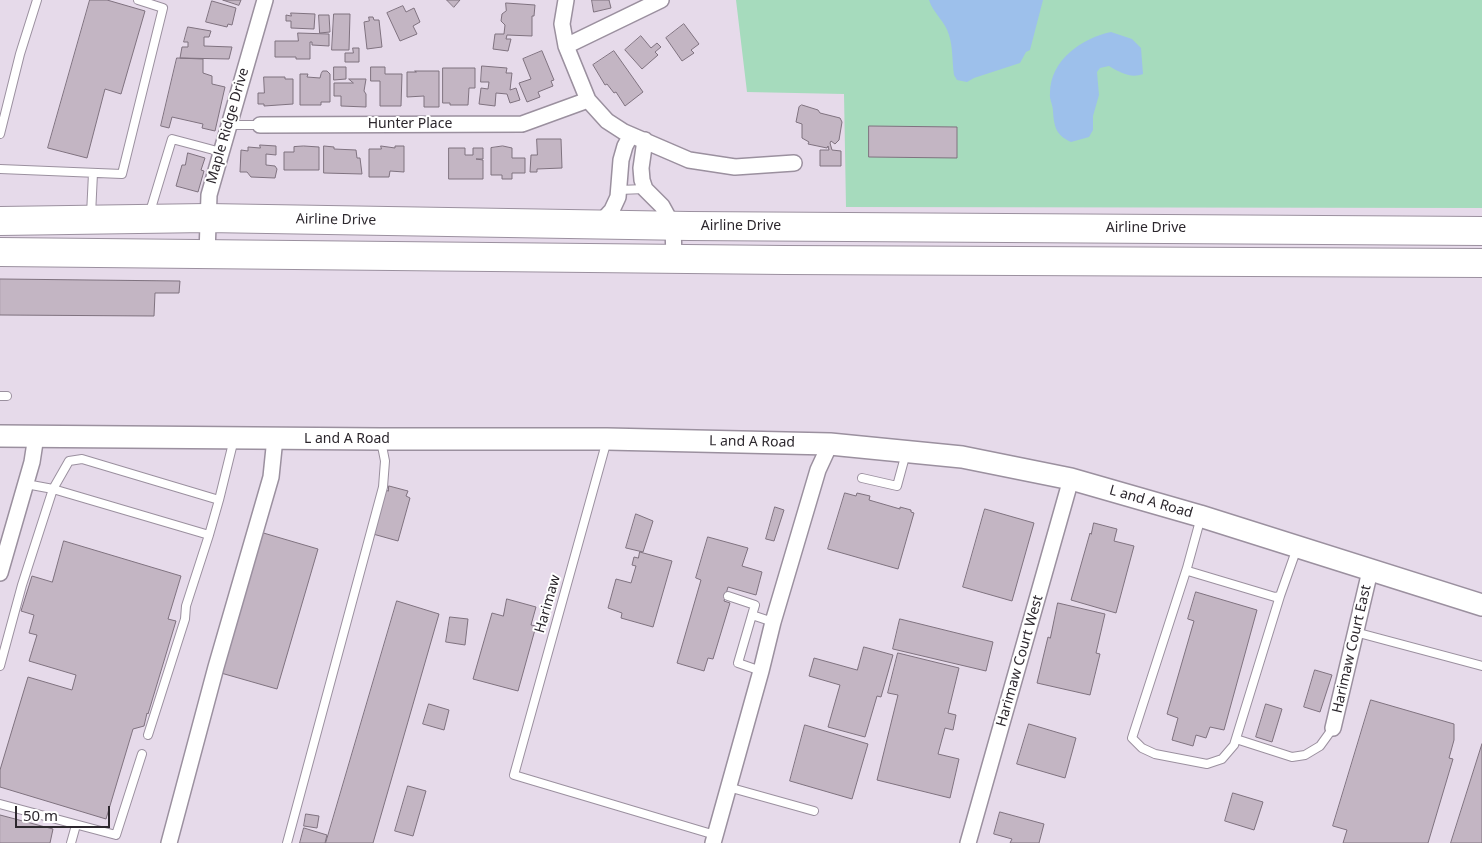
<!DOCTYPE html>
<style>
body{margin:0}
#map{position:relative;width:1482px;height:843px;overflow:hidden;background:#e6daea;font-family:"Noto Sans",sans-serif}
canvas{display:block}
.scale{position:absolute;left:15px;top:806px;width:95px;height:22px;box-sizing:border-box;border:2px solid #2c272d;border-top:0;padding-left:6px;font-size:15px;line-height:18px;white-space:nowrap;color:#2c272d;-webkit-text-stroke:4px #fff;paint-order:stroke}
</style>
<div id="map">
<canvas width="1482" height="843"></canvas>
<div class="scale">50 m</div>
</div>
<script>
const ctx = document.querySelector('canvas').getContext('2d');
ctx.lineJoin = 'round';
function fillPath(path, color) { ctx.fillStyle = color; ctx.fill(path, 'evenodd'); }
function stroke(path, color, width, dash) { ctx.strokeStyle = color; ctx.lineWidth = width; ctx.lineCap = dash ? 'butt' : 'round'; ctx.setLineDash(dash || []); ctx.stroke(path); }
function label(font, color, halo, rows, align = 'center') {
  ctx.font = font + ' "Noto Sans",sans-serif'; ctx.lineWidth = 4; ctx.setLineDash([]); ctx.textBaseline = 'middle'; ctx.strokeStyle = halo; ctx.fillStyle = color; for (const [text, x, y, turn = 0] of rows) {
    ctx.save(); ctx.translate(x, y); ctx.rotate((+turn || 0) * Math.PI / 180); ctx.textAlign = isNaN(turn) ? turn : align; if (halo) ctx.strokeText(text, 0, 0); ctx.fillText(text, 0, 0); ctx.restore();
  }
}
fillPath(new Path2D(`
 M736,0H1482V208L846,207L844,94L747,92Z`), '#a6dbbd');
fillPath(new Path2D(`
 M929,0H1043L1030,50L1026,52L1020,63L974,78L967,82L957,80L954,75C952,62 953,47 949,35C945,21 933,13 929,0Z
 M1111,32L1132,39L1141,48L1143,74C1131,79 1119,72 1109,66L1100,68L1097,72L1099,95L1093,116V130L1089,137L1071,142C1056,135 1054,127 1053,111C1053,105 1049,99 1050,93C1050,60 1082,38 1111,32Z`), '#9dc0eb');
const building = new Path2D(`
 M90,0H107L145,11L121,94L105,89L87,158L48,148Z
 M223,0H241L239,5Z
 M447,0H460L454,7Z
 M592,0H609L611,8L594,12Z
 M212,1L236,8L232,25L228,24L227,27L206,22Z
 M506,3L535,5L534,16H532V36L507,35L506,39H511L508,51L493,49L495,34H504L505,25L501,21L502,14L506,11Z
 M403,6L406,12L414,8L420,22L413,26L417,34L400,41L387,13Z
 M291,13L315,14L314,29L291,28V21H286V15L291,16Z
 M334,14H350L349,50H332Z
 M319,15H329L330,32L320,33Z
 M369,17H373L374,20H379L382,47L367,49L364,22L369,21Z
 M684,24L699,44L691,50L694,53L682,61L666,38Z
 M188,27L211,31L209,37H204V46L232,47L229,59L180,58L182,47H188V42H184Z
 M298,33L329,34V46L312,45V42H310V59H296V57H275V41H298Z
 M641,36L651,48L657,43L661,47L655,52L658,55L642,69L625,50Z
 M353,48H359V62H345V53H353Z
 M542,51L554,80L551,81L553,86L538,92L540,97L527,102L519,83L531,79L523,59Z
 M614,51L643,92L625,106L616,92L614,93L607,84L605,85L593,65Z
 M177,58L203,59V73L212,76V84L225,87L215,131L202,128L203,124L172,117L169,128L161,126Z
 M482,66L507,68L506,73H512L510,90L516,88L520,100L510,103L507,94L496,93L495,106L479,104L481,88L488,89L489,82H481Z
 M334,67H346V79L334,80Z
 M371,67H385V74H402L401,106H380V81H371Z
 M443,68H475V88H469L468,105H450V103H443Z
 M323,71H327L330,74V102H321V105H300V74H308L307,77L320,78L321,74Z
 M415,71H439V107H424V96L407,97V72H416Z
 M264,77H285V79H293V104L264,106V104H258V93H264Z
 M349,79H366L364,91L366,94V107L341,106V96H334V83H353Z
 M802,105L818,110L820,113L840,118L842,122L839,140L835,144L831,141L830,143L832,150L841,151V166H820V150H829L828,146L827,148L808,144L809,142L802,138V124L796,122L799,107Z
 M869,126L957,127V158L869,157Z
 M537,139H561L562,168L537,169V172H530L531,155H537Z
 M260,145L276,146V155L266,154V165L275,166L277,169L275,178L251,177L247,172H240L241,150L248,151V147L260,148Z
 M304,146L319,147V170H284V152H294V147Z
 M324,146L334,147V149L356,150L357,158H360L362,174L324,173Z
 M381,146L395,148V146H404V172L390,171L389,177H369V149H381Z
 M503,146L512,148V158H525V173H512V179H502V175H491V148Z
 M449,148H465V155H473V148H483V159H476L483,160V179H449Z
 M188,153L205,158L201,170L204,171L198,192L176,186L182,165H185Z
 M0,279L180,281L179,293H155L154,316L0,315Z
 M389,486L408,491L406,496L410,498L398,541L373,534L386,490L388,491Z
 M845,493L856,496L857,493L870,496L869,500L900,509V507L911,510V512L914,513L898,569L828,549Z
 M775,507L784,510L774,541L766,539Z
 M985,509L1034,523L1012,601L963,587Z
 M636,514L653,521L643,552L626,548Z
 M1094,523L1117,529L1114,541L1134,546L1116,613L1071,600L1090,533L1091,534Z
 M260,532L318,549L277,689L221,673Z
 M708,537L748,548L742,566L762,572L756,595L728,587L724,601L730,603L713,659L708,658L704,671L677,663L701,580L696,578Z
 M64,541L181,576L168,619L176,621L148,714L147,713L144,726L133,729L106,819L0,787V770L28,677L72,690L76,675L29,661L37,635L29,633L34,615L21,611L32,576L52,582Z
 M640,552L672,561L653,627L621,618L622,613L608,608L616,579L631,583L636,566L632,565L634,557L638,558Z
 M1196,592L1257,610L1224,730L1210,727L1206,738L1196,735L1193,746L1172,740L1178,718L1167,714L1194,621L1188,619Z
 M507,599L536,607L531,625L536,626L518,691L473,679L492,613L503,616Z
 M397,601L439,614L373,843H326Z
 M1058,603L1105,614L1096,653L1100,654L1090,695L1037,683L1048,637L1050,638Z
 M450,617L468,619L465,645L446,642Z
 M900,619L993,642L986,671L893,649Z
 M864,647L893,655L881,697L877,696L865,737L828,727L840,685L809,676L814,658L857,670Z
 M898,653L959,668L948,713L956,715L953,730L945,728L938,754L959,759L950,798L877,780L898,695L888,693Z
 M1315,670L1332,675L1320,712L1304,707Z
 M1371,700L1454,724V740L1449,758L1453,759L1428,843H1343L1347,830L1333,826Z
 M429,704L449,710L444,730L423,724Z
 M1266,704L1282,709L1272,742L1256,737Z
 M1029,724L1076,738L1065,778L1017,764Z
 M805,725L868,744L852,799L790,781Z
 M1482,744V843H1451Z
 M408,786L426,791L413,836L395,831Z
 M1233,793L1263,802L1254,830L1225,821Z
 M1000,812L1044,824L1039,843H1010L1012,839L994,834Z
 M306,814L319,816L317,828L304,826Z
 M0,815L53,829L50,843H0Z
 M304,828L327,835L325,843H300Z`);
fillPath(building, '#c3b5c3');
stroke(building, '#7f727f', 1);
const lane = new Path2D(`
 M228,125H260
 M0,134L20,54L37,0
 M0,169L122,174L163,8L138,0
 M619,190L645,189
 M91,215L93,173
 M149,215L172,139L221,152
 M0,396H7
 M607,440L514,775L715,835
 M862,478L897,486L906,453
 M219,500L234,439
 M1201,517L1187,568L1188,571L1275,597L1280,596L1297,548
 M1187,568L1132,738L1142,748L1155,754L1207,764L1222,759L1234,745L1280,596
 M728,596L755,605L752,615
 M1355,632L1482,666
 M0,666L22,585L53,489L69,461L82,459L219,500L209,535L53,489L26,484
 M761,671L738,663L752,615L773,622
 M148,735L185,619L186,606L209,535
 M1236,739L1292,757L1305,755L1320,746L1333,728
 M728,787L814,811
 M0,804L116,835L142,754
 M71,843L76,825
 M287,843L383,487L385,461L381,441`);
const street = new Path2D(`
 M566,0L562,24L566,46L588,100L607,121L624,132L689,160L735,167L794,163
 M566,46L661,0
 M260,125L522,124L588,100
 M645,140L641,168L642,180L645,189L662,206L673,226L674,259
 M599,224L612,210L618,197L621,160L625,146L631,135
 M207,254L209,195L265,0
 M0,573L32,462L36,436
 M1333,728L1370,571
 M169,843L216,667L271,477L275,438
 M713,843L761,671L773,622L818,470L830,444
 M968,843L1071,479`);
const secondary = new Path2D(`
 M0,436L380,439H607L830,444L962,457L1071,479L1200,516L1482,605`);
const highway = new Path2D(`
 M0,221L207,218L689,226L1482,231
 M0,252L785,260L1482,263`);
stroke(lane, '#9b909f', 10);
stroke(street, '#9b909f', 18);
stroke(secondary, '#9b909f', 24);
stroke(highway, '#9b909f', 30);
stroke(lane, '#fff', 8);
stroke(street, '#fff', 15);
stroke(secondary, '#fff', 21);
stroke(highway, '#fff', 28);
label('14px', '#2c272d', '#fff', [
 ["Hunter Place",410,124],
 ["Maple Ridge Drive",228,126,-74],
 ["Airline Drive",336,220,1],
 ["Airline Drive",741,226],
 ["Airline Drive",1146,228],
 ["L and A Road",347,439],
 ["L and A Road",752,442,1],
 ["L and A Road",1151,502,16],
 ["Harimaw",548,604,-74],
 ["Harimaw Court East",1352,649,-77],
 ["Harimaw Court West",1020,661,-74]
]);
</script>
